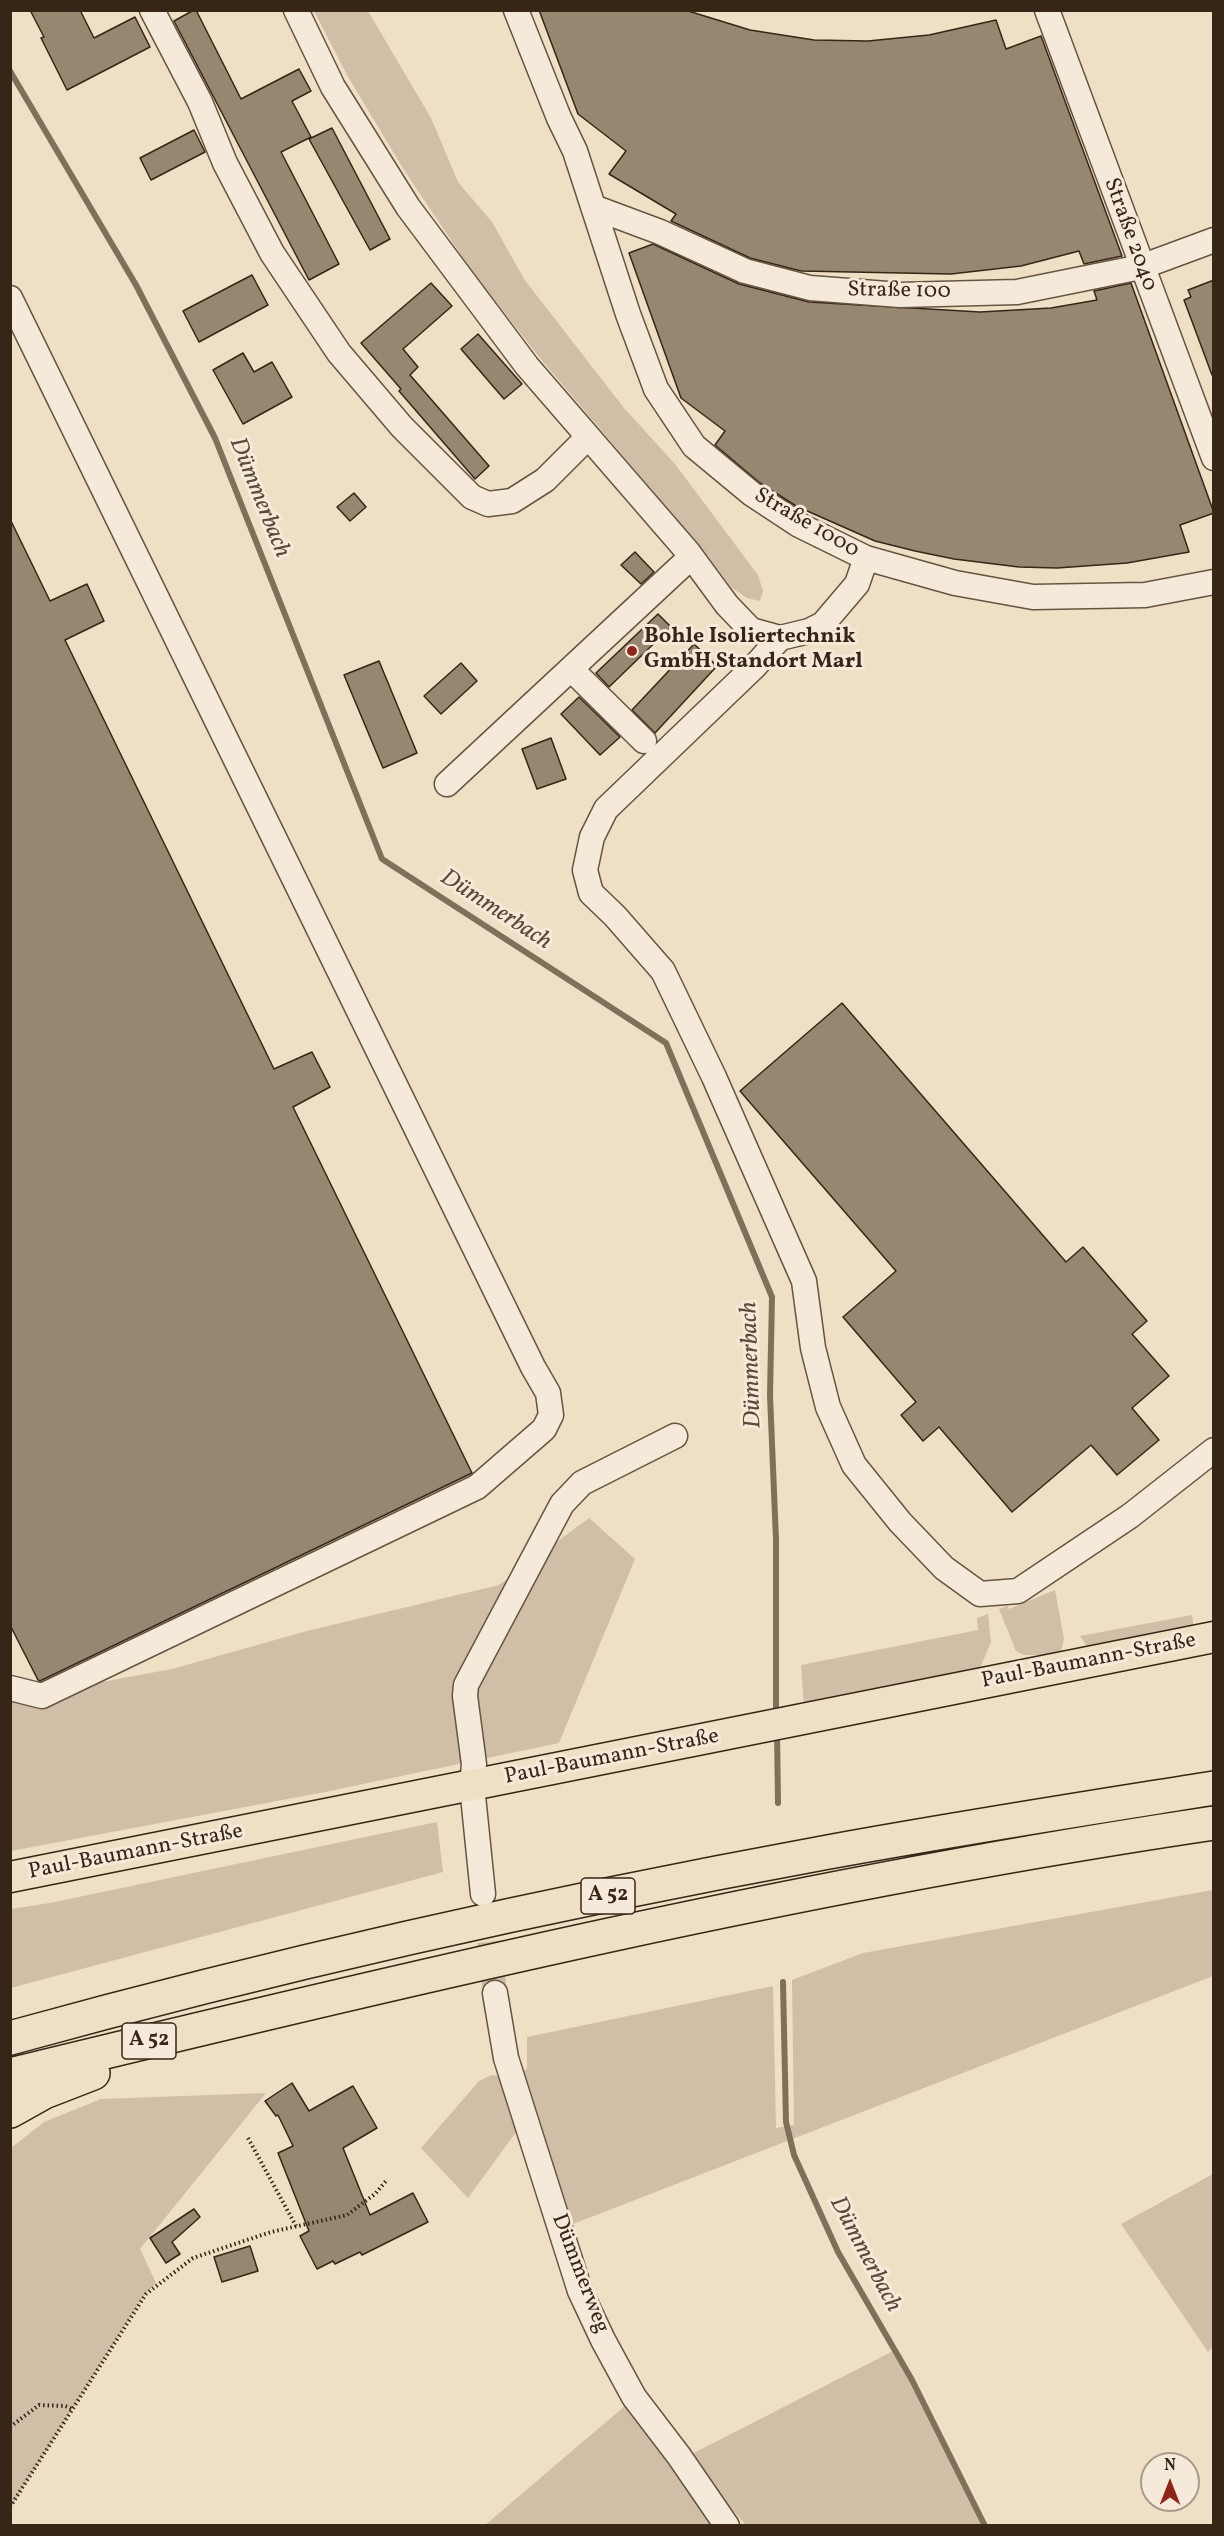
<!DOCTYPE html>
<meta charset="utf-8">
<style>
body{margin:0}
#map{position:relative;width:1224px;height:2536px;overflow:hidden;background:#efdfc4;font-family:Vollkorn,serif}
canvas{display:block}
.frame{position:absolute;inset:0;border:12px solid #372516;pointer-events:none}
.north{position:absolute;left:1140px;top:2452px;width:60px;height:60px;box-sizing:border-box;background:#f5ead9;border:2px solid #a99b8b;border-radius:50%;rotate:0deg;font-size:16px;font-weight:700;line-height:24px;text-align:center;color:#372516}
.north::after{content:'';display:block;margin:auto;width:21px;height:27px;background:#8f2418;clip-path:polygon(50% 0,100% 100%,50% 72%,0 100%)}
</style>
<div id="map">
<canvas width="1224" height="2536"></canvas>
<div class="frame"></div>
<div class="north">N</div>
</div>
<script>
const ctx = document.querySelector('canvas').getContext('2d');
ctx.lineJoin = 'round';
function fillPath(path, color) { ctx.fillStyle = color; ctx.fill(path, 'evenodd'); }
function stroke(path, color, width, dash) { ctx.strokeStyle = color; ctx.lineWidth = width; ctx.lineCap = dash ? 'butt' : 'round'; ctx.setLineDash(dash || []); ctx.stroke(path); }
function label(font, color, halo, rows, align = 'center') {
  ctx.font = font + ' Vollkorn,serif'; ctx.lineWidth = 6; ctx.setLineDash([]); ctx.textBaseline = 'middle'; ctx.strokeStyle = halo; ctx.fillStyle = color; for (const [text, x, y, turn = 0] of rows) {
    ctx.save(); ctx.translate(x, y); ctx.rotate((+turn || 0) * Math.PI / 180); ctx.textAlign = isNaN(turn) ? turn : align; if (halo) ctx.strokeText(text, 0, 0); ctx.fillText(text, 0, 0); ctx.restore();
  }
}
fillPath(new Path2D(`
 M314,11H368L431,118L458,182L492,222L524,279L624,408L675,464L758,575L763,591L760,601L747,598L732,588L705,552L544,363L475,276L404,170L347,75Z
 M589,1518L635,1559L559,1743L325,1792L11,1851L10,1699L172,1669L307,1631L499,1585Z
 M1055,1590L1064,1639L1060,1655H1024L1016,1651L999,1609L1007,1606L1009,1609Z
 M988,1614L991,1642L980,1668L804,1708L801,1665L978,1630L977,1618Z
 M1192,1615L1194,1629L1089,1649L1080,1636Z
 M437,1822L443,1872L11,1988V1909L50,1903Z
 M1213,1890V1976L573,2224L565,2214L521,2072L527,2069V2037L773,1986L776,2128L794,2125L792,1980L863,1953Z
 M492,2075L502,2077L519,2128L468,2198L421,2148L479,2081Z
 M266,2093L140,2249L156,2283L145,2294L11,2507V2148L44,2122L101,2099Z
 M1213,2174L1214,2346L1208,2352L1121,2224Z
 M897,2349L983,2525H746L686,2457Z
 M626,2405L678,2468L716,2526H484Z`), '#d0bfa6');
stroke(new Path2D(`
 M10,71L136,285L215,438L382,859L666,1043L772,1297L770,1395L776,1540V1715
 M777,1731L778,1803
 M783,1982L786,2122L794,2155L838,2252L912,2380L985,2526`), '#806f5b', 6);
const building = new Path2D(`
 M30,10H80L94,38L135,17L150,47L67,90L41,38L44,37Z
 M194,10H196L241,99L299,69L311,91L292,101L311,137L281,152L339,264L309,280L174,21Z
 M539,10H685L750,30L814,40L868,41L929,35L996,20L1006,49L1041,36L1122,256L1084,264L1079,251L1021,266L951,274L801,271L750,258L671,221L676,214L609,174L626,151L578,114Z
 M332,128L390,239L370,250L309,139Z
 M194,130L205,152L151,180L140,158Z
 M653,244L739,284L809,302L980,312L1051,308L1097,300L1094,291L1131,283L1214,513L1180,525L1189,552L1127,563L1057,568L1019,567L954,559L915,551L875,541L796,506L760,483L715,445L725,431L681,398L629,253Z
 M252,275L268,305L199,342L183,311Z
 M1214,280V374L1212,375L1184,300L1191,297L1188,290Z
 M431,283L452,306L403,349L418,367L410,375L489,466L475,479L399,391L401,389L361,343Z
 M478,334L522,384L504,399L461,349Z
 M243,353L254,372L272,362L292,397L243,424L213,370Z
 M354,493L366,507L350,521L337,507Z
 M10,519L50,601L87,584L104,621L65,640L274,1069L312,1052L330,1087L293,1107L472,1473L40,1681L38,1680L10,1625Z
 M635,552L654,572L641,584L621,565Z
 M658,614L671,627L609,687L596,673Z
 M694,644L717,666L655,733L632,710Z
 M379,661L417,753L383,768L344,675Z
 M461,663L477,681L441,714L424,696Z
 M579,697L620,737L600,755L561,714Z
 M551,738L566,779L537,789L522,749Z
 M842,1003L1066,1262L1083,1247L1147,1321L1132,1334L1169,1376L1132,1408L1159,1440L1117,1475L1091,1445L1012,1512L939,1427L923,1441L901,1415L916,1402L843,1317L896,1271L740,1091Z
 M292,2083L309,2111L353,2086L377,2128L343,2148L370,2215L413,2193L428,2222L362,2255L360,2252L335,2264L333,2261L317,2269L300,2236L309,2231L278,2153L293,2146L278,2115L276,2116L265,2101Z
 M194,2209L200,2217L172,2242L180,2254L166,2263L150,2238Z
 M250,2246L258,2271L222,2282L214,2257Z`);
fillPath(building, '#978670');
stroke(building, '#372516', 1.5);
stroke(new Path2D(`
 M485,1906L495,1993`), '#cabaa1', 24, [24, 12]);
const minor = new Path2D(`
 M152,10L200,102L225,163L272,253L339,353L402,427L472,497L488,504L512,501L545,480L588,437
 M296,10L333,87L408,207L527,366L688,552L727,605L751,630L780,638L809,631L823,624L857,584L866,558
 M516,10L559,118L575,151L628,314L656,389L694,446L752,494L799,525L866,558L955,583L1033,597L1145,595L1214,582
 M1047,10L1214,458
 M593,207L660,232L745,271L810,288L900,295L1017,292L1141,267L1214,240
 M10,298L533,1367L548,1393L551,1415L544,1429L477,1487L42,1696L10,1688
 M780,638L755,666L606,809L592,837L585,870L591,893L615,916L663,971L714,1077L804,1281L813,1348L828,1407L854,1465L900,1522L944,1568L980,1594L1018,1591L1130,1516L1214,1450
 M571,669L644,741
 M447,784L691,557
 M483,1894L472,1786L474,1764L465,1696L466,1685L562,1504L582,1483L675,1436
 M495,1993L506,2058L580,2291L603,2340L634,2397L679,2456L727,2526`);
const major = new Path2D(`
 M10,1877L1214,1637`);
const highway = new Path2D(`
 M10,2038C278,1964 550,1903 823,1853C953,1829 1083,1809 1214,1788
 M10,2075C408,1978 808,1883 1214,1823
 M10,2111L44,2092L93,2073`);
stroke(minor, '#655442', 27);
stroke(major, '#372516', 33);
stroke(highway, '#372516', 36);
stroke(new Path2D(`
 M248,2138L296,2226
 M10,2427L39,2405L65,2406L73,2409
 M10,2507L146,2294L193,2258L271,2232L347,2215L375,2194L386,2181`), '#372516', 4, [1.5, 3]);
stroke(minor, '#f5ead9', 24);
stroke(major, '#efdfc4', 30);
stroke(highway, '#efdfc4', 33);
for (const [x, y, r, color] of [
 [632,651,6,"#8f2418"]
]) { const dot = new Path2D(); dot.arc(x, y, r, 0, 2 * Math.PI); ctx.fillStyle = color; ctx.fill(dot); stroke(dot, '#f5ead9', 2); }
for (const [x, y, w] of [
 [608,1896,54],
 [149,2041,54]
]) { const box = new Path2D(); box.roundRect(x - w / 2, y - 18, w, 36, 4.5); ctx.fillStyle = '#f5ead9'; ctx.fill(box); stroke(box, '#372516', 1.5); }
label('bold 21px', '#372516', null, [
 ["A 52",608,1896],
 ["A 52",149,2041]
]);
label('22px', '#372516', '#f5ead9', [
 ["Straße 2040",1129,235,70],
 ["Straße 100",899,292,1],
 ["Straße 1000",806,524,30],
 ["Paul-Baumann-Straße",1089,1662,-11],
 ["Paul-Baumann-Straße",612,1758,-11],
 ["Paul-Baumann-Straße",136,1853,-11],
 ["Dümmerweg",579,2274,69]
]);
label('bold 22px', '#372516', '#f5ead9', [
 ["Bohle Isoliertechnik",644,638],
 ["GmbH Standort Marl",644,663]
], 'left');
label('italic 24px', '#5b4a38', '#f5ead9', [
 ["Dümmerbach",258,498,68],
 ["Dümmerbach",495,911,33],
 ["Dümmerbach",753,1365,-92],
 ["Dümmerbach",864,2255,62]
]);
</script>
